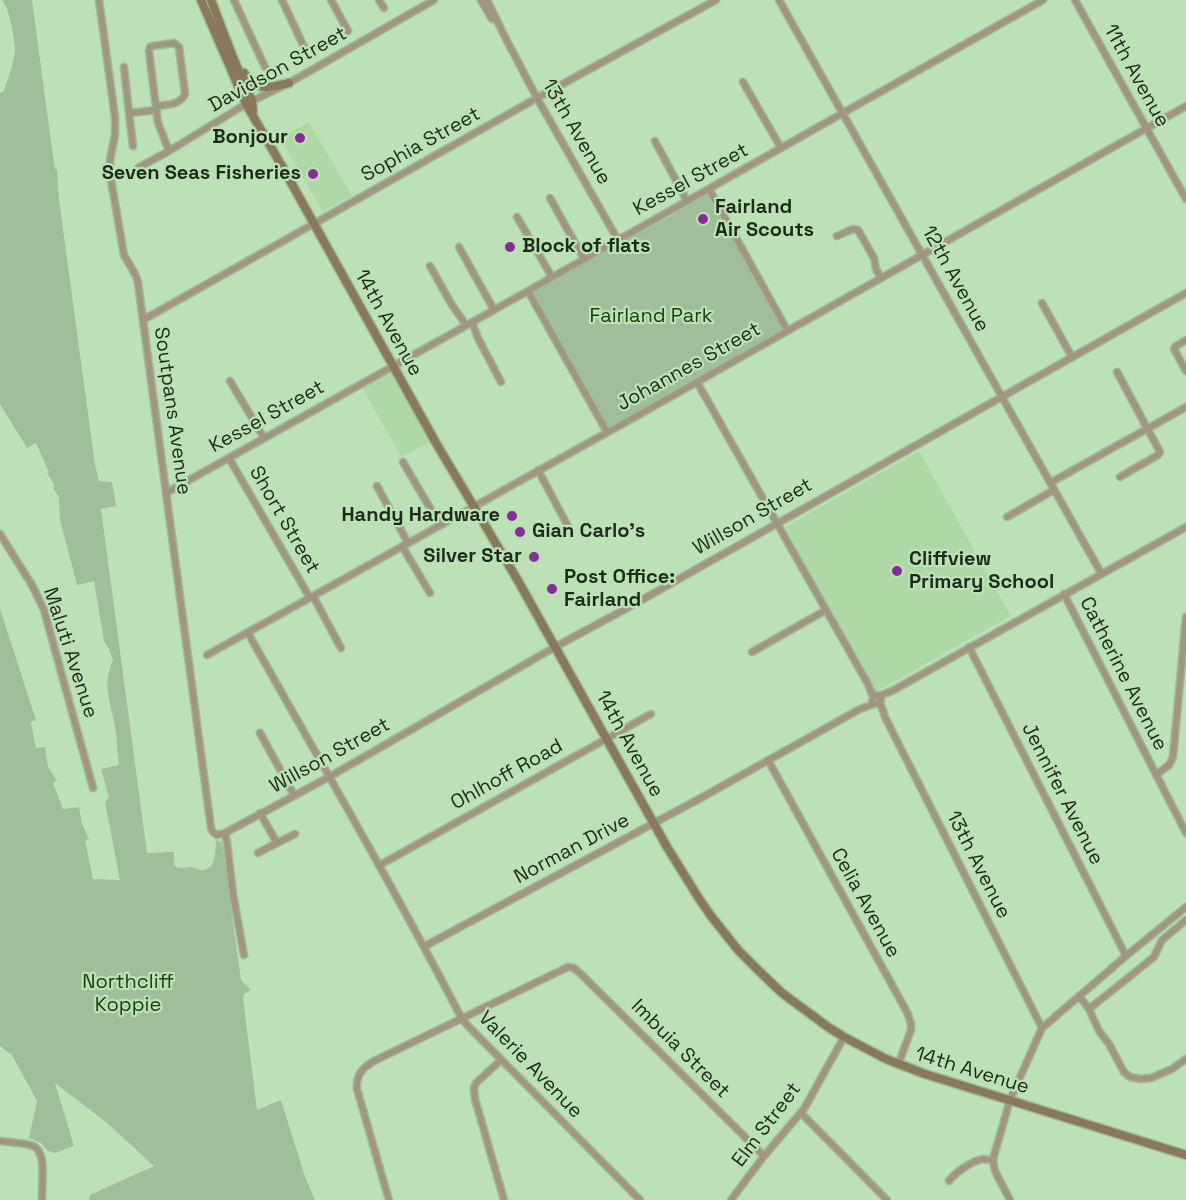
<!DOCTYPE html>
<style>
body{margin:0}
canvas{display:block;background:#bde1b6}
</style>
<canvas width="1186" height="1200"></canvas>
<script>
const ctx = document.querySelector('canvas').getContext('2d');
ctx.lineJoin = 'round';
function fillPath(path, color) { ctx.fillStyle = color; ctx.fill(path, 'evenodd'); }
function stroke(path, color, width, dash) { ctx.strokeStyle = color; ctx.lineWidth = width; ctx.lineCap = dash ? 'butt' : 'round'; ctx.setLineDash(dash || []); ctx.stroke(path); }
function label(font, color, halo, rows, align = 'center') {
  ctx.font = font + ' "Space Grotesk",sans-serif'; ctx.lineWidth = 4.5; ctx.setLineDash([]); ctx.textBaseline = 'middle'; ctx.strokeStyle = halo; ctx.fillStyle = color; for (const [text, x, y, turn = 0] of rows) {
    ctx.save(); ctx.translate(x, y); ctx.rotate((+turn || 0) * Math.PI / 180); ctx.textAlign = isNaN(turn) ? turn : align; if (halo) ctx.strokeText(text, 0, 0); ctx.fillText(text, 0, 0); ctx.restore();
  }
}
fillPath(new Path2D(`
 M309,122L352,196L323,212L280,138Z
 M392,368L433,440L401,457L361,386Z
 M919,451L1011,616L874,693L785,527Z`), '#afd8a7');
fillPath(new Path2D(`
 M2,0H32L52,149L55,169L57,170L59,200L95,465L99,481L112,482L116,506L101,509L147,853L174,852V865L176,867C182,869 184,867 190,867C195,867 199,871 204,870C217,867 215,850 216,840L222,842L241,980L251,990L244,994L243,999L257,1110L281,1100L305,1177L315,1200H89L90,1195L154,1166L106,1122L55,1083L74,1146L55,1153L48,1151L41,1143L29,1138L37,1101L12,1055L0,1046V609L36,720L32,721L31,724L36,748L45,747L48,767L57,781L53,783L63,809L79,807L82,824L89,839L85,841L93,879L120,880L105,802L109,797L101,769L119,765C117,752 117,739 115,726C110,701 102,685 113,660L109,649L104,641L94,581L77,585L60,520L59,497L53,488L55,486L47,473L49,472L36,443L27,448L0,404V93L4,91C8,78 14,63 15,50C15,40 9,7 2,0Z
 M710,192L786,332L608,431L530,293L676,213Z`), '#a0be9a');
const minor = new Path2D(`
 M99,0L115,117V135L110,160V174L124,255L136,276L138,283L211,828L213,832L217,835L225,833L329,777L555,647L631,606L1186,293
 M234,0L265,67
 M282,0L305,49
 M331,0L348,31
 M379,0L384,8
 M481,0L492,19
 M487,0L506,39L537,98L618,240
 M779,0L1101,573
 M1075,0L1186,199
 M124,67L129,113L157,110
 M743,82L781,148
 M156,106C167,105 180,105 185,94L179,47L174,43L153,46L150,47L149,51L158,123L169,151
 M129,113L133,146
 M655,141L687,201
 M138,168L169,151L246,104L289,83L434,0
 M709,189L787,330
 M550,198L584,259
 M517,217L552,277
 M837,236L853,229L858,230L874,258L876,269L881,278
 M459,247L494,310
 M430,266L452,305L466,325
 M528,291L607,432
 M1042,303L1072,357
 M143,320L537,98L716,0
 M472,322L478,338L501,382
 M1186,340L1176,346L1174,349L1186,371
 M1117,372L1160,452L1158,455L1120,477
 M230,381L264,438
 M697,382L868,684L873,697
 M229,458L310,598
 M403,462L440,525
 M538,470L571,532
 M1050,483L1186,407
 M377,486L408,543
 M166,493L528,291L1043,0
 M1007,517L1054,490
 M0,534L32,585L44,610L93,788
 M402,546L430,593
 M1064,594L1186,833
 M313,596L341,648
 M248,633C320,761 394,888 462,1019L468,1026L640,1200
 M969,647L1126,956
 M752,652L826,610
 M207,655L635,417L1186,106
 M879,696L892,691L1186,527
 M880,702L885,717L1042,1028
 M260,733L294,795
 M768,760L908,1014L911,1024V1030L898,1065
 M1156,775L1169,765L1173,757L1186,617
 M225,833L227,843L233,894L244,955
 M277,843L295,834
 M258,853L277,843L260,813
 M380,865L651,714
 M425,946L699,799L860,709L874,704L879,703L881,701L879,696L875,695L873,697L872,701L874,704
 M1079,996L1089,1009L1099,1031L1109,1044L1124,1072L1130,1077L1141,1079L1151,1078L1172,1069L1186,1059
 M1089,1009L1154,957L1162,940L1186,920
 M501,1060L476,1083L474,1088L475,1099L504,1200
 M801,1113L887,1200
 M0,1141C10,1143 23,1142 33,1146C48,1152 41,1187 42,1200
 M949,1181C954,1173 974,1160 983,1159C985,1159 992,1160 993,1160
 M389,1200L357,1089C356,1074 363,1067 376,1060L568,967L574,968L582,975L764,1156
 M731,1200L764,1156L804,1109L844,1037
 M1010,1200L995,1171L993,1160L995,1152L1010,1100L1042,1028L1126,956L1186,907`);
const secondary = new Path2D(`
 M201,0L246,104L283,168L436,443L517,579L667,847L698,897L711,916L738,950L760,972L782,993L828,1027L844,1037L886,1059L925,1074L1186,1155
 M211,0L232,55L252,101L253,111
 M244,73C257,93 269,87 289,83`);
stroke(minor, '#9dbd97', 9);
stroke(secondary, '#9dbd97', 11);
stroke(minor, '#a29683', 6);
stroke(secondary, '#89785b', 8);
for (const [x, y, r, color] of [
 [300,138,6,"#862c98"],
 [313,174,6,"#862c98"],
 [703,219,6,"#862c98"],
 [510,247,6,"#862c98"],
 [512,516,6,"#862c98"],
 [520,532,6,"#862c98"],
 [534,557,6,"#862c98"],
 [897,571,6,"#862c98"],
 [552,589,6,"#862c98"]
]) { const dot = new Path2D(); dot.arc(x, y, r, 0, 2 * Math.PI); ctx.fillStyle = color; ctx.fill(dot); stroke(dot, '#bde1b6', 2); }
label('20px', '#1d2b1b', '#bde1b6', [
 ["Davidson Street",278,70,-29],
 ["11th Avenue",1136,76,61],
 ["13th Avenue",576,132,60],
 ["Sophia Street",421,145,-29],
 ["Kessel Street",691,180,-29],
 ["12th Avenue",955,279,61],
 ["14th Avenue",388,323,61],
 ["Johannes Street",689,367,-29],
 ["Soutpans Avenue",172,411,82],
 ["Kessel Street",267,417,-29],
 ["Willson Street",753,517,-30],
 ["Short Street",284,520,60],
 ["Maluti Avenue",70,653,72],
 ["Catherine Avenue",1123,674,63],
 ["14th Avenue",629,744,61],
 ["Willson Street",330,756,-29],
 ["Ohlhoff Road",507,775,-29],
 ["Jennifer Avenue",1062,794,63],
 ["Norman Drive",572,849,-28],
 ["13th Avenue",978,865,63],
 ["Celia Avenue",865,903,61],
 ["Imbuia Street",680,1049,45],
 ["Valerie Avenue",530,1065,46],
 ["14th Avenue",972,1071,17],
 ["Elm Street",767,1125,-53]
]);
label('bold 20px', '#1d2b1b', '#bde1b6', [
 ["Bonjour",288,138,"right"],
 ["Seven Seas Fisheries",301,174,"right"],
 ["Fairland",715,208],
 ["Air Scouts",715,231],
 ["Block of flats",522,247],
 ["Handy Hardware",500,516,"right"],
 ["Gian Carlo's",532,532],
 ["Silver Star",522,557,"right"],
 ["Cliffview",909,560],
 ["Primary School",909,583],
 ["Post Office:",564,578],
 ["Fairland",564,601]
], 'left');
label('20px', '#17420f', '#bde1b6', [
 ["Fairland Park",651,317],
 ["Northcliff",128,983],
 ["Koppie",128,1006]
]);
</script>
